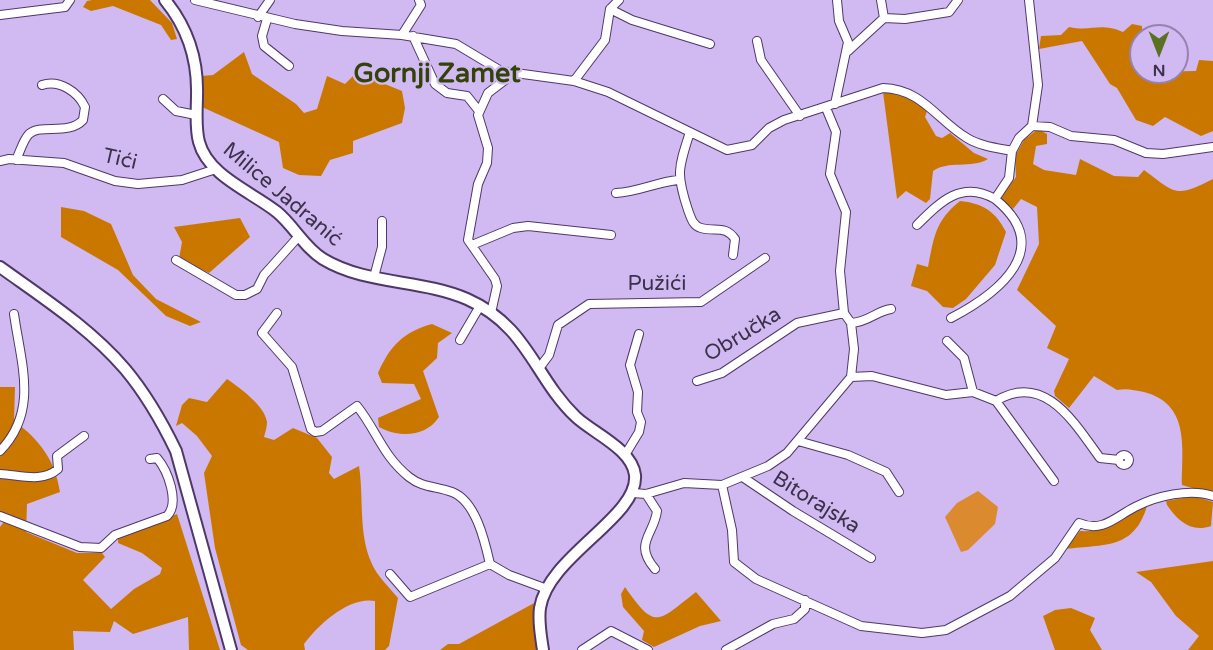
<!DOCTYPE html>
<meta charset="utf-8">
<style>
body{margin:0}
#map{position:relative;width:1213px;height:650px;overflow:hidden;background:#d1b9f2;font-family:"Varela Round",sans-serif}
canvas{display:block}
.north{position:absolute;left:1129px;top:24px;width:60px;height:60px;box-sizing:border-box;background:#d1b9f2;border:2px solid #9583ae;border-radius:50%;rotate:180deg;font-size:16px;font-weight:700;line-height:24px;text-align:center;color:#3b3148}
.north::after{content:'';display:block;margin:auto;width:21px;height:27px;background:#5a7121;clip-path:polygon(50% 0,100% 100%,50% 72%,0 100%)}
</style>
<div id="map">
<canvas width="1213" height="650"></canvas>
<div class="north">N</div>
</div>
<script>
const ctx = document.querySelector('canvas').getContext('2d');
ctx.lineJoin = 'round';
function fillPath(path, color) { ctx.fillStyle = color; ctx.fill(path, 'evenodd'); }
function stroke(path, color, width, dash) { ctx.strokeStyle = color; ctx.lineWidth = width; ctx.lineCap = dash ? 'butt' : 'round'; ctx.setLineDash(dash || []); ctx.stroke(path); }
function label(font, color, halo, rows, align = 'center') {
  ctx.font = font + ' "Varela Round",sans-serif'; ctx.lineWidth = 4.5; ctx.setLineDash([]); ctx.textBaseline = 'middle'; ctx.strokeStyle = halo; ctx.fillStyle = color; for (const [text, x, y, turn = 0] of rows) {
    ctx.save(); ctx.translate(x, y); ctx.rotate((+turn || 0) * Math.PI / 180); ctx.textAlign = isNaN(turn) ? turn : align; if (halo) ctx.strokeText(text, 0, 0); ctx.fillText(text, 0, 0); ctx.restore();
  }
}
fillPath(new Path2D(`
 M978,491L998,507L995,524L968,550L961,552L945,517L957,503Z`), '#dc8a30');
fillPath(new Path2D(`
 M92,0H150L172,23L177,39L171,40L161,25L113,6L91,11L83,7L87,1Z
 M1132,24L1142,26L1141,72L1196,71L1199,60L1213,61V131L1201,136L1165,117L1153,126L1136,120L1117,88L1110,84L1082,41L1039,49L1041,36L1061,35L1069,27C1092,32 1099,22 1123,32Z
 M244,52L252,74L296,104L304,113L317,109L327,76L345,84L353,76L375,80L402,91L405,108L402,123L353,141V153L330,160L321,176L299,175L283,168L279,142L202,107V76L213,75Z
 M883,92H897L928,108L925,117L936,136L942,138L950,133L974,153L988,159C971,169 948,160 933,171L930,199L926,203L906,191L897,199Z
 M1038,129L1047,134V144L1036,146L1033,164L1044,170L1076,175L1080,159L1114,176L1138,177L1144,170C1176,194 1176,198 1213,179V494L1182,485C1182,447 1190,404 1144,392C1134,390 1127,388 1117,390L1094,376L1069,408L1055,396L1054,391L1069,359L1047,348L1056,326L1017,290L1039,244L1037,207L1021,199L1013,209L1000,198L1016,177L1015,156L1024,140Z
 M960,201C983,203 996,212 1006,232L995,265L966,299L953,308L943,307L927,291L911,286L917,264L928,267C934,237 935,221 960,201Z
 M61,207L84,211L111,224L133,275L156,299L201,322L190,326L166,316L118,270L61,237Z
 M240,218L250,237L209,273L179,259L182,242L174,227Z
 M432,324L452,333L438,343L437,358L423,371L439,417C426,437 399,438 379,427L378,418L421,399L414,384L382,383L378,373C390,346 403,332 432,324Z
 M227,379C240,388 265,406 267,422C267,427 265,433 264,437L274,440L293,428L317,438L332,457L329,473L334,479L359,466C364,498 358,534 372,564C377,576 390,588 398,598L389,646L385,650H375V601C349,596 318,625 304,644L305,650H248L241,645L215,548L204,473L212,456L197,436L182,423L176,426L182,405L189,398L207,402Z
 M0,387H15L14,421C40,440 55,460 60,492L27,504L26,532L77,553H102L105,557L83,580L111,609L134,589L160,574L162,568L142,553L118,543V538L177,514L220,650H189L188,617L133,634L114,621L110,632L73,631L74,650H0V527L3,523L0,513Z
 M1195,496L1213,502L1211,526C1191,533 1178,521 1167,505L1166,501Z
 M1147,506C1134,550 1104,544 1066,549L1080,531C1107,533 1124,516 1147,506Z
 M1213,561V650H1188L1199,636L1176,616L1151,582L1136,572Z
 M625,587C656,632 658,621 696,592L721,621L700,626L654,647L642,640L644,631L623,607L621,594Z
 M536,602V650H440L448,644H459Z
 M1071,608L1095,618L1090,630L1102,650H1055L1043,616L1055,610Z`), '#ca7700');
const street = new Path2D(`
 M195,0L295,24L342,31L402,35L456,44L501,71L574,81L608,92L727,150L752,145L769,128L784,120L883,88C922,89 937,120 967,138C980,146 997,148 1012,151L1019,138L1032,126L1050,127L1071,136L1114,140L1146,153L1163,154L1213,147
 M1029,0L1038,85L1032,126
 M610,9L632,20L710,44
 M0,15L65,7L70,0
 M258,17L270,0
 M884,18L905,19L949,12L958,0
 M267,19L262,36L264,46L289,66
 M402,35L421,5L419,0
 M413,36L435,84L447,93L467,96L479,111
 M757,41L761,60L800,116
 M848,51L884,18L881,0
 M574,81L605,40L610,9L619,0
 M163,99L176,111L196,115
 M835,104L848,42L839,21L837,0
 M690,132C678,169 676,174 688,210C691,218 693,226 701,228C716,232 725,225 735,239L733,255
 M16,160C20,152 23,140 29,134C41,123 68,136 83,120L85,107C78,92 59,79 42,85
 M0,161L9,159L64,163L115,181L138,184L182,180L216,169
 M616,193C638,192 657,182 678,180
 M917,225C941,201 962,180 995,199
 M472,245L513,228L528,226L611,235
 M176,260L236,295H245L257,289L264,275L299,236
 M374,277L382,247V221
 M277,313L262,333L292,367L311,429L315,432L322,431L357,406C377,431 382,455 409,477C423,488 436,486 452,492C476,501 485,542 490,564L509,575L547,589
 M491,313L497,286L495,279L468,240L478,184L487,163L488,148L478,115L488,93L513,74
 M951,318C999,293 1056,248 995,199L1009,178L1012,151
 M851,323C869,322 876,311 891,309
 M460,340L480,306
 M947,341L964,358L973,392
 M540,367L549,355L558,325L589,304L701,302L765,258
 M851,377L872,376L946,395L973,392L996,401L1054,481
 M697,381L722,373L797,323L844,313
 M996,401C1045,371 1075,424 1100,458L1119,460
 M798,441L848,455L886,472L899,492
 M0,451C39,411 21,364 14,314
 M625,455L639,432L641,422L637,412L638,392L630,365L639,334
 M1119 460a5 5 0 1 1 10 0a5 5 0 1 1-10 0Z
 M0,474C20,475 42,483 58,469L57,456L84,436
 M744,478L793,511L871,558
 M722,485L732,530L734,562L756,579L861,626L922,633L946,630L1010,596L1055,558L1079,523C1103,533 1115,517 1135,507C1156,496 1190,488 1213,496
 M633,493L646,494L684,483L722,485L768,466L787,453L851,377L854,349L851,323L844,313L840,271L846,212L830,174L836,132L826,108
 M646,494L657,511C654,535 633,543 655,569
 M0,516L80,547L101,548L115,535L167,516C180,503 168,471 157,458L150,459
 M390,574L410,597L490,564
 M582,650L611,631L648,650
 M726,650L773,624L794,619L805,609V600`);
const secondary = new Path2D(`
 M165,0C188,28 198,59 197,95C197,110 195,127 199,142C208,176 252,192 277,212C294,226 304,247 323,259C366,285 421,279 467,299C528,326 534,377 576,417C593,433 632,449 635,475C639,517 548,556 540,608C538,621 541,637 543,650
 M0,267C43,298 90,328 125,369C146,394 162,422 176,451L231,650`);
stroke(street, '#4e3868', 10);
stroke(secondary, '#4e3868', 14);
stroke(street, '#fff', 8);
stroke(secondary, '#fff', 10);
label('21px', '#3b3148', '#d1b9f2', [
 ["Tići",120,160,13],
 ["Milice Jadranić",282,195,40],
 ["Pužići",657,284],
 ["Obručka",743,335,-31],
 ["Bitorajska",816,503,32]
]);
label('bold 27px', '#334209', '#d1b9f2', [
 ["Gornji Zamet",437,75]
]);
</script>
